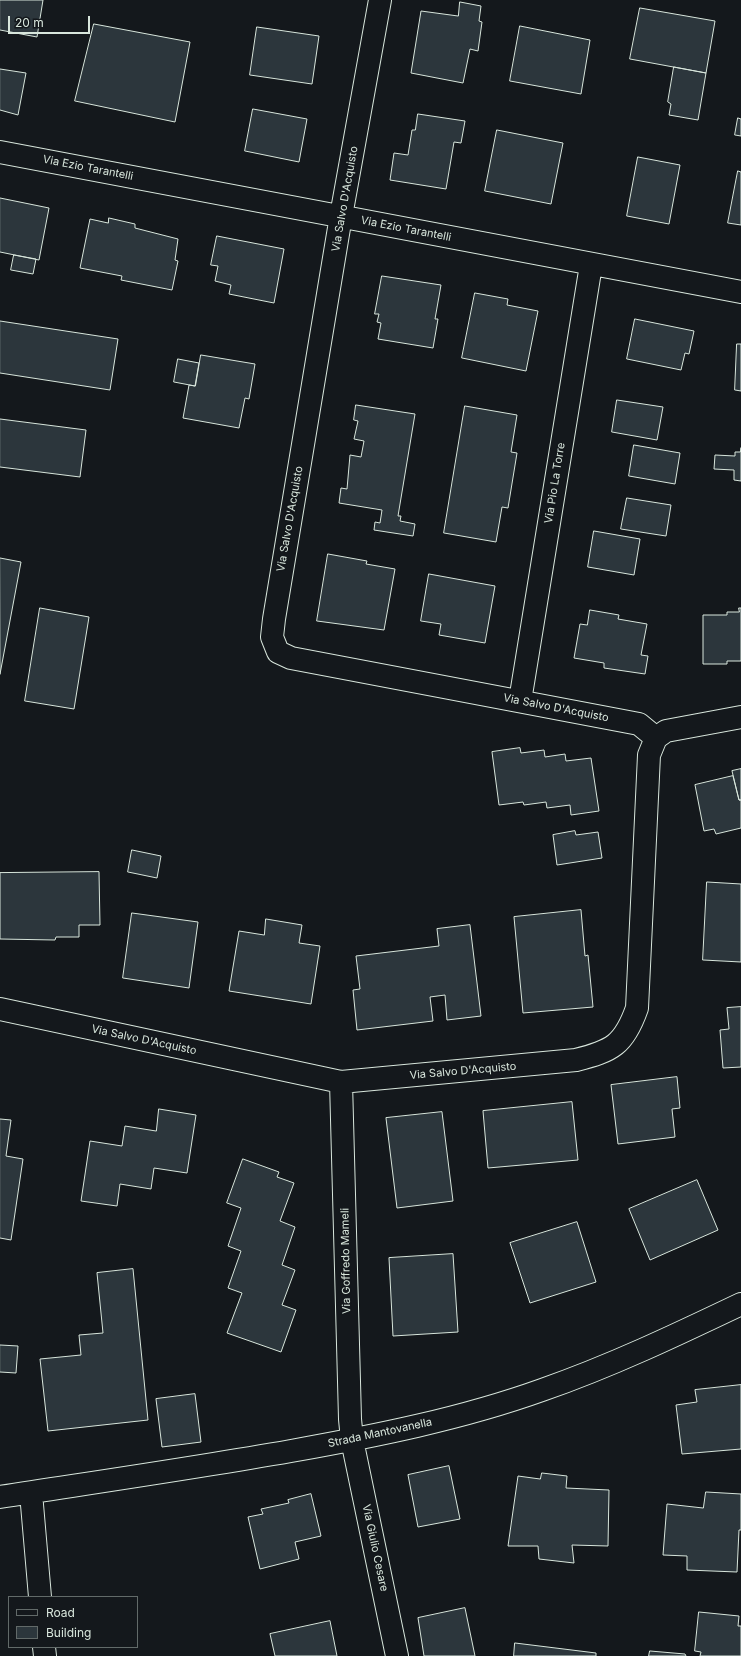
<!DOCTYPE html>
<style>
body{margin:0}
#map{position:relative;width:741px;height:1656px;overflow:hidden;background:#14181c;font-family:Inter,sans-serif}
canvas{display:block}
.legend{position:absolute;left:8px;top:1596px;width:130px;height:52px;box-sizing:border-box;background:#14181c;border:1px solid #626a69;margin:0;padding:5px 7px;list-style:none;font-size:12px;color:#d8e6dc}
.legend li{display:flex;align-items:center;gap:8px;height:20px}
.legend b{width:20px;border:1px solid #626a69}
.scale{position:absolute;left:8px;top:16px;width:82px;height:18px;box-sizing:border-box;border:2px solid #d8e6dc;border-top:0;padding-left:5px;font-size:12px;line-height:14px;white-space:nowrap;color:#d8e6dc;-webkit-text-stroke:3px #14181c;paint-order:stroke}
</style>
<div id="map">
<canvas width="741" height="1656"></canvas>
<ul class="legend">
<li><b style="height:5px;background:#14181c"></b>Road</li>
<li><b style="height:11px;background:#2c363c"></b>Building</li>
</ul>
<div class="scale">20 m</div>
</div>
<script>
const ctx = document.querySelector('canvas').getContext('2d');
ctx.lineJoin = 'round';
function fillPath(path, color) { ctx.fillStyle = color; ctx.fill(path, 'evenodd'); }
function stroke(path, color, width, dash) { ctx.strokeStyle = color; ctx.lineWidth = width; ctx.lineCap = dash ? 'butt' : 'round'; ctx.setLineDash(dash || []); ctx.stroke(path); }
function label(font, color, halo, rows, align = 'center') {
  ctx.font = font + ' Inter,sans-serif'; ctx.lineWidth = 3; ctx.setLineDash([]); ctx.textBaseline = 'middle'; ctx.strokeStyle = halo; ctx.fillStyle = color; for (const [text, x, y, turn = 0] of rows) {
    ctx.save(); ctx.translate(x, y); ctx.rotate((+turn || 0) * Math.PI / 180); ctx.textAlign = isNaN(turn) ? turn : align; if (halo) ctx.strokeText(text, 0, 0); ctx.fillText(text, 0, 0); ctx.restore();
  }
}
const building = new Path2D(`
 M0,0H43L37,37L0,30Z
 M460,2L481,6L479,21L482,22L478,51L470,49L463,83L411,73L421,11L458,16Z
 M640,8L715,21L706,73L630,59Z
 M94,24L190,42L175,122L75,101Z
 M520,26L590,40L581,94L510,81Z
 M257,27L319,36L312,84L250,75Z
 M674,67L706,73L698,120L669,115L671,104L668,102Z
 M0,69L26,73L18,115L0,110Z
 M253,109L307,119L299,162L245,151Z
 M418,114L465,121L461,143L454,142L446,189L390,180L394,153L408,155L412,130H415Z
 M738,118L741,119V136L735,135Z
 M497,130L563,143L551,204L485,191Z
 M638,157L680,165L669,224L627,216Z
 M738,171L741,172V225L728,223Z
 M0,198L49,208L39,260L0,252Z
 M109,218L135,224V228L178,239L175,260L178,261L172,290L121,280L122,276L80,268L90,219L108,223Z
 M217,236L284,249L274,303L229,294L231,285L215,281L218,266L211,265Z
 M14,255L36,259L33,274L11,270Z
 M382,276L441,285L435,319H438L433,348L378,339L381,323L377,322L379,314H375Z
 M475,293L508,299L507,305L538,311L526,371L462,358Z
 M635,319L694,331L689,354L685,353L681,370L627,359Z
 M0,321L118,339L110,390L0,373Z
 M737,344H741V391L735,390Z
 M201,355L255,364L249,399L245,398L239,428L183,418L189,385L195,386Z
 M178,359L199,363L195,386L174,382Z
 M617,400L663,407L657,440L612,432Z
 M356,405L415,414L398,516H401L400,521L415,524L413,536L374,530L375,522L380,523L382,510L339,503L341,488L347,489L350,455L361,457L364,441L354,439L358,421L354,420Z
 M465,406L517,415L511,452L517,453L508,508L502,507L496,542L444,533Z
 M0,419L86,430L80,477L0,467Z
 M634,445L680,453L675,484L629,476Z
 M741,448V481L734,480V470L714,469L715,455L735,456V452H740Z
 M627,498L671,505L666,536L621,529Z
 M594,531L640,539L634,575L588,567Z
 M328,554L367,561L366,564L395,569L384,630L317,621Z
 M0,558L21,562L0,674Z
 M429,574L495,586L485,643L439,635L441,624L421,621Z
 M40,608L89,617L74,709L25,701Z
 M739,608H741V661H727V664H703V615H727V612H739Z
 M590,610L619,615L618,619L647,624L641,655L648,656L645,674L604,668V663L574,658L580,624L587,625Z
 M520,748L521,753L544,750L545,757L565,754L566,761L591,758L599,811L571,815L570,805L547,808L546,802L524,805L523,802L499,805L492,752Z
 M741,769V800H739L732,771Z
 M733,776L739,800H741V828L716,834L714,829L704,831L695,785Z
 M575,831L576,835L598,832L602,858L557,865L553,835Z
 M132,850L161,856L157,878L128,872Z
 M99,872L100,925H79V937H56L55,940L0,939V873Z
 M707,882L741,884V962L703,960Z
 M581,910L585,956L588,955L593,1007L523,1013L514,917Z
 M132,913L198,922L189,988L123,978Z
 M266,919L302,925L299,943L320,946L311,1004L229,991L239,931L264,935Z
 M470,925L481,1016L447,1020L445,995L430,997L433,1021L357,1030L353,990L360,989L356,956L439,946L437,929Z
 M741,1007V1067L723,1068L720,1030L729,1029L727,1008Z
 M677,1077L680,1108L672,1109L675,1137L618,1144L611,1085Z
 M572,1102L578,1160L488,1168L483,1111Z
 M159,1109L196,1115L187,1173L154,1168L151,1189L120,1184L117,1206L81,1201L90,1141L122,1146L125,1126L156,1131Z
 M442,1112L453,1201L397,1208L386,1118Z
 M0,1119L11,1120L6,1156L23,1159L11,1240L0,1238Z
 M243,1159L279,1172L277,1177L294,1183L280,1221L295,1227L282,1265L295,1270L282,1305L296,1310L281,1352L227,1333L242,1293L228,1288L241,1251L228,1246L241,1208L227,1203Z
 M697,1180L718,1230L650,1260L629,1209Z
 M577,1222L596,1282L530,1303L510,1243Z
 M453,1254L458,1332L393,1336L389,1258Z
 M133,1269L148,1420L48,1431L40,1359L81,1355L79,1335L103,1333L97,1273Z
 M0,1345L18,1346L16,1373L0,1372Z
 M741,1385V1449L682,1454L676,1405L697,1402L695,1390Z
 M195,1394L201,1442L162,1447L156,1399Z
 M449,1466L460,1519L418,1527L408,1475Z
 M542,1473L567,1476L566,1488L609,1490L608,1546L572,1545L574,1563L539,1559L538,1546H508L518,1476L540,1479Z
 M706,1492L741,1494V1530H739L737,1572L687,1570V1556L663,1555L667,1504L703,1508Z
 M311,1494L321,1536L295,1542L299,1559L260,1569L248,1517L263,1514L261,1509L289,1503L288,1500Z
 M465,1608L475,1656H424L418,1618Z
 M699,1612L739,1616L738,1626H741V1656H700L701,1652L695,1651Z
 M330,1621L337,1656H275L270,1634Z
 M515,1643L596,1653V1656H514Z
 M650,1651L685,1654L686,1656H649Z`);
fillPath(building, '#2c363c');
stroke(building, '#d8e6dc', 1);
const minor = new Path2D(`
 M380,0L341,216L274,619L272,637L278,652L291,658L639,724L656,738
 M0,152L741,292
 M520,701L591,265
 M0,1009L341,1082L576,1060C612,1051 624,1045 637,1008L649,755L656,738L666,731L741,717
 M341,1082L350,1419L352,1440L397,1656
 M31,1493L40,1597
 M0,1497C97,1482 194,1468 291,1451C375,1436 461,1419 542,1390C611,1366 676,1335 741,1304
 M44,1647L45,1656`);
stroke(minor, '#d8e6dc', 24);
stroke(minor, '#14181c', 22);
label('11px', '#d8e6dc', '#14181c', [
 ["Via Ezio Tarantelli",88,168,11],
 ["Via Salvo D'Acquisto",345,199,-80],
 ["Via Ezio Tarantelli",406,229,11],
 ["Via Pio La Torre",555,483,-81],
 ["Via Salvo D'Acquisto",290,519,-80],
 ["Via Salvo D'Acquisto",556,708,11],
 ["Via Salvo D'Acquisto",144,1040,12],
 ["Via Salvo D'Acquisto",463,1071,-5],
 ["Via Goffredo Mameli",346,1261,-91],
 ["Strada Mantovanella",380,1433,-12],
 ["Via Giulio Cesare",375,1548,78]
]);
</script>
